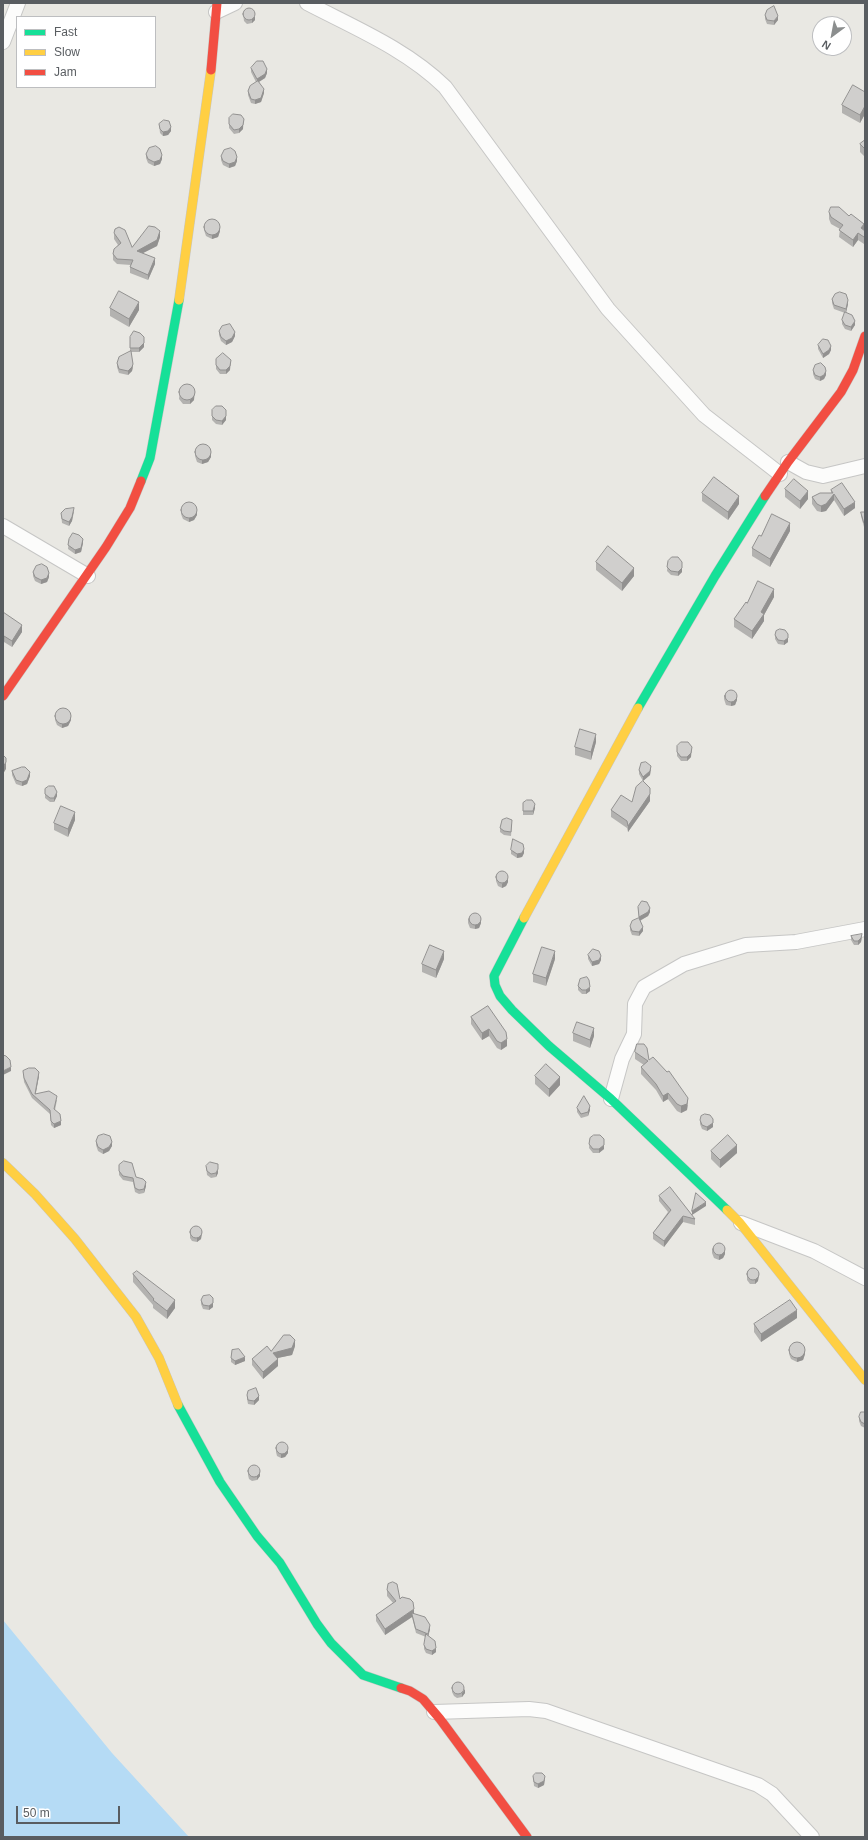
<!DOCTYPE html>
<style>
body{margin:0}
#map{position:relative;width:868px;height:1840px;overflow:hidden;background:#e9e8e3;font-family:Helvetica,sans-serif}
canvas{display:block}
.frame{position:absolute;inset:0;border:4px solid #595d61;pointer-events:none}
.legend{position:absolute;left:16px;top:16px;width:140px;height:72px;box-sizing:border-box;background:#fff;border:1px solid #bdbec0;margin:0;padding:5px 7px;list-style:none;font-size:12px;color:#595d61}
.legend li{display:flex;align-items:center;gap:8px;height:20px}
.legend b{width:20px;border:1px solid #bdbec0}
.north{position:absolute;left:812px;top:16px;width:40px;height:40px;box-sizing:border-box;background:#fff;border:1px solid #bdbec0;border-radius:50%;rotate:212deg;font-size:11px;font-weight:700;line-height:16px;text-align:center;color:#595d61}
.north::after{content:'';display:block;margin:auto;width:14px;height:18px;background:#8b8e8e;clip-path:polygon(50% 0,100% 100%,50% 72%,0 100%)}
.scale{position:absolute;left:16px;top:1806px;width:104px;height:18px;box-sizing:border-box;border:2px solid #595d61;border-top:0;padding-left:5px;font-size:12px;line-height:14px;white-space:nowrap;color:#595d61;-webkit-text-stroke:3px #fff;paint-order:stroke}
</style>
<div id="map">
<canvas width="868" height="1840"></canvas>
<div class="frame"></div>
<ul class="legend">
<li><b style="height:5px;background:#16e098"></b>Fast</li>
<li><b style="height:5px;background:#ffcf43"></b>Slow</li>
<li><b style="height:5px;background:#f24e42"></b>Jam</li>
</ul>
<div class="north">N</div>
<div class="scale">50 m</div>
</div>
<script>
const ctx = document.querySelector('canvas').getContext('2d');
ctx.lineJoin = 'round';
function fillPath(path, color) { ctx.fillStyle = color; ctx.fill(path, 'evenodd'); }
function stroke(path, color, width, dash) { ctx.strokeStyle = color; ctx.lineWidth = width; ctx.lineCap = dash ? 'butt' : 'round'; ctx.setLineDash(dash || []); ctx.stroke(path); }
fillPath(new Path2D(`
 M3,1620L112,1753L189,1837H3Z`), '#b5dbf5');
const street = new Path2D(`
 M307,3C355,28 406,49 445,87L608,309L704,415L780,474
 M216,12L235,3
 M3,42L18,3
 M788,462L806,472L823,476L865,466
 M3,526L88,576
 M611,1099L622,1059L634,1034L635,1004L644,987L684,964L746,945L796,942L865,929
 M741,1223L814,1251L865,1278
 M434,1712L529,1709L546,1711L758,1785L772,1794L812,1837`);
const fast = new Path2D(`
 M141,481L150,458L179,300
 M638,708L715,576L765,496
 M524,918L494,976L495,985L500,996L512,1010L549,1046L611,1099L727,1210
 M178,1405L220,1482L257,1536L280,1563L317,1624L331,1643L363,1675L401,1688`);
const slow = new Path2D(`
 M179,300L211,70
 M524,918L638,708
 M3,1163L35,1194L75,1239L136,1317L159,1358L178,1405
 M727,1210L740,1223L865,1380`);
const jam = new Path2D(`
 M211,70L217,3
 M765,496L788,462L841,392L853,370L865,336
 M3,696L106,547L130,508L141,481
 M401,1688L410,1691L423,1699L440,1719L527,1837`);
stroke(street, '#c6c6c5', 16);
stroke(fast, '#c5c5c3', 10);
stroke(slow, '#c5c5c3', 10);
stroke(jam, '#c5c5c3', 10);
stroke(street, '#fcfcfb', 14);
stroke(fast, '#16e098', 9);
stroke(slow, '#ffcf43', 9);
stroke(jam, '#f24e42', 9);
fillPath(new Path2D(`
 M243,13L255,20L252,23L247,24L244,21Z
 M765,15L778,20L774,25L767,24L765,19Z
 M251,68L267,73L265,78L259,82L264,93L261,102L255,104L251,103L248,95V91L256,82L251,72Z
 M865,92V114L860,123L842,113V105Z
 M229,118L244,119L243,129L239,133L234,134L229,128Z
 M159,124L171,131L168,135L163,136L160,133Z
 M865,140V157L860,152V144Z
 M146,154L162,159L160,164L154,166L148,163L146,158Z
 M221,156L237,161L235,166L229,168L223,165L221,160Z
 M829,212L849,216L864,224L865,215V224H864V230L865,231V242L864,244L858,240L853,247L839,237L840,229L831,224L829,219Z
 M204,226L220,231L218,237L212,239L206,236L204,230Z
 M114,233L132,247L160,237L157,246L143,253L155,264L148,280L130,273V267L131,265L117,264L113,260V254L118,245L114,239Z
 M832,299L848,304L846,312L855,325L851,331L845,329L842,324V320L845,313L834,309L832,303Z
 M110,308L139,310L129,327L110,316Z
 M219,331L235,336L232,342L226,345L221,341L219,335Z
 M130,337L144,347L139,352H131L133,368L132,371L128,375L119,373L117,367V363L130,352Z
 M818,345L831,350L829,354L823,358L818,349Z
 M216,359L230,370L226,374H220L216,369Z
 M813,370L826,375L824,379L820,381L815,379L813,374Z
 M180,389L194,400L190,404H183L179,399Z
 M212,410L226,420L222,425L216,424L212,420Z
 M195,452L211,457L208,462L202,464L197,462L195,456Z
 M785,489L808,499L800,509L785,497Z
 M831,490L855,508L844,516L834,500L826,511L821,512L817,511L812,504V497L831,493Z
 M702,493L739,504L728,520L702,501Z
 M181,510L197,515L194,520L189,522L183,519L181,514Z
 M74,512L72,521L69,526L62,523L61,513Z
 M861,512H865V528L864,527L861,516Z
 M790,531L770,567L752,556V548L761,536Z
 M69,539L83,543L81,552L75,554L68,549Z
 M668,561L682,572L678,576L671,575L667,571Z
 M596,562L634,576L622,591L596,570Z
 M33,572L49,577L47,582L41,584L35,581L33,576Z
 M774,597L764,615V621L752,639L734,627V619L747,603Z
 M3,612L22,632L12,647L4,642L3,659Z
 M775,635L788,638V642L784,645L778,644L775,639Z
 M724,695L737,700L735,705L731,706L726,705L724,699Z
 M55,716L71,720L68,726L62,728L57,725L55,720Z
 M596,742L591,760L575,755V747Z
 M677,746L691,757L687,761H681L677,756Z
 M639,770H651L650,775L643,781L639,774Z
 M12,771L30,776L27,784L22,786L16,784L12,775Z
 M45,789L57,796L54,802H50L45,798Z
 M650,801L628,832L627,828L611,817V810L632,802Z
 M523,803L535,808L533,815H523Z
 M75,820L68,837L54,830V823Z
 M512,824L511,836L504,835L500,832V828Z
 M511,850L524,853L522,857L517,858L511,854Z
 M496,877L508,882L506,886L502,888L498,886L496,881Z
 M638,907L650,912L648,916L640,921L643,931L639,936L632,935L630,930V926L639,918Z
 M468,919L481,923L479,928L475,929L470,928L468,923Z
 M851,936L862,938L861,942L858,945H854L851,940Z
 M588,955L601,960L599,964L592,966L588,959Z
 M444,959L436,978L422,972V964Z
 M555,959L546,986L533,982V974Z
 M578,986L590,991L586,994H582L578,990Z
 M488,1006L507,1046L501,1050L497,1048L489,1036L482,1040L471,1024V1017Z
 M573,1033L594,1036L590,1048L573,1041Z
 M635,1052L649,1060L688,1105L687,1110L681,1113L677,1111L668,1099L663,1102L656,1090L641,1074V1067L644,1065L635,1059Z
 M23,1071L39,1076L35,1094L57,1100L55,1110L61,1125L54,1128L51,1125L50,1114L32,1098L24,1082Z
 M535,1076L560,1085L549,1097L535,1084Z
 M577,1108L590,1110L588,1116L581,1118L577,1112Z
 M700,1120L713,1123V1127L707,1131L702,1129L700,1124Z
 M590,1138L604,1139V1149L599,1153H593L589,1148Z
 M96,1141L112,1146L109,1151L103,1154L98,1151L96,1145Z
 M711,1151L737,1153L720,1168L711,1159Z
 M119,1165L136,1177L146,1186L144,1193L139,1194L135,1192L133,1182L123,1180L119,1175Z
 M206,1166L218,1173L216,1177L211,1178L207,1175Z
 M659,1196L695,1219V1225L683,1222L664,1247L653,1239V1233L668,1212L659,1201Z
 M190,1230L202,1234L201,1239L197,1242L192,1241L190,1238Z
 M712,1249L725,1254L723,1258L719,1260L714,1258L712,1253Z
 M747,1271L759,1276L758,1281L755,1284H750L747,1280Z
 M133,1274L175,1308L167,1319L153,1308V1305L133,1282Z
 M201,1300L213,1302V1307L209,1310L203,1309L201,1304Z
 M797,1318L761,1342L754,1332V1324Z
 M295,1346L292,1355L277,1358L278,1366L263,1379L252,1365V1359L271,1351Z
 M789,1350L805,1354L803,1360L797,1362L791,1359L789,1354Z
 M231,1358L245,1361L235,1365L231,1362Z
 M247,1395L259,1400L254,1405L248,1404L247,1399Z
 M865,1412V1428L861,1426L859,1421V1417Z
 M276,1448L288,1453L285,1457L281,1458L277,1456L276,1452Z
 M248,1471L260,1476L257,1480L252,1481L249,1479L248,1475Z
 M387,1590L400,1599L414,1614L430,1629L428,1636L436,1652L432,1655L426,1653L424,1649V1645L426,1637L416,1633L412,1617L385,1635L376,1621V1615L393,1603L387,1596Z
 M452,1688L465,1693L462,1697L457,1698L454,1696L452,1692Z
 M533,1776L545,1780L544,1785L538,1788L534,1786Z`), '#b3b2b0');
fillPath(new Path2D(`
 M255,16V20L252,23V19Z
 M778,16V20L774,25V21Z
 M267,69V73L265,78L257,83V79Z
 M264,89V93L261,102L255,104V100Z
 M865,106V114L860,123V115Z
 M243,125V129L239,133V129Z
 M171,127V131L168,135L163,136V132Z
 M162,155V159L160,164L154,166V162Z
 M237,157V161L235,166L229,168V164Z
 M864,224V231L861,228Z
 M220,227V231L218,237L212,239V235Z
 M160,231V237L157,246L137,256V251Z
 M858,233V240L853,247V240Z
 M865,236V242L864,244V237Z
 M155,258V264L148,280V275Z
 M848,300V304L846,313V309Z
 M139,302V310L129,327V319Z
 M855,321V325L851,331V327Z
 M235,332V336L232,342L226,345V341Z
 M144,337V347L139,352V348Z
 M831,346V350L829,354L823,358V354Z
 M231,360L230,370L226,374V370Z
 M133,364L132,371L128,375V371Z
 M826,371V375L824,379L820,381V377Z
 M195,390L194,400L190,404V400Z
 M226,410V420L222,425V421Z
 M211,453V457L208,462L202,464V460Z
 M808,491V499L800,509V501Z
 M834,494V500L826,511L821,512V506Z
 M739,496V504L728,520V512Z
 M855,502V508L844,516V509Z
 M74,508L72,521L69,526V522Z
 M197,511V515L194,520L189,522V518Z
 M790,523V531L770,567V559Z
 M83,539V543L81,552L75,554V550Z
 M682,562V572L678,576V572Z
 M634,568V576L622,591V583Z
 M49,573V577L47,582L41,584V580Z
 M774,589V597L764,615V621L752,639V631L761,612Z
 M22,625V632L12,647V641Z
 M788,634V642L784,645V641Z
 M737,696V700L735,705L731,706V702Z
 M71,716V720L68,726L62,728V724Z
 M596,734V742L591,760V752Z
 M692,747L691,757L687,761V757Z
 M6,762V769L3,774V767Z
 M651,766L650,775L643,781V777Z
 M30,772V776L27,784L22,786V782Z
 M650,788V801L628,832V826Z
 M57,792V796L54,802V798Z
 M535,804V808L533,815V811Z
 M75,812V820L68,837V829Z
 M524,849V853L522,857L517,858V854Z
 M508,878V882L506,886L502,888V884Z
 M650,908V912L648,916L639,921V917Z
 M481,919V923L479,928L475,929V925Z
 M643,927V931L639,936V932Z
 M862,934L861,942L858,945V941Z
 M444,951V959L436,978V970Z
 M555,951V959L546,986V978Z
 M601,956V960L599,964L592,966V962Z
 M590,987V991L586,994V990Z
 M594,1028V1036L590,1048V1040Z
 M489,1029V1036L482,1040V1033Z
 M507,1039V1046L501,1050V1043Z
 M11,1067V1071L3,1075V1071Z
 M39,1072V1076L35,1098V1094Z
 M560,1077V1085L549,1097V1089Z
 M668,1093V1099L663,1102V1096Z
 M688,1098L687,1110L681,1113V1106Z
 M590,1106V1110L588,1116V1112Z
 M713,1119V1127L707,1131V1127Z
 M61,1121V1125L54,1128V1124Z
 M112,1142V1146L109,1151L103,1154V1150Z
 M604,1145V1149L599,1153V1149Z
 M737,1145V1153L720,1168V1160Z
 M218,1169V1173L216,1177V1173Z
 M146,1182V1186L144,1193V1189Z
 M706,1202V1206L692,1215V1211Z
 M683,1216V1222L664,1247V1241Z
 M202,1230L201,1239L197,1242V1238Z
 M725,1250V1254L723,1258L719,1260V1256Z
 M759,1272L758,1281L755,1284V1280Z
 M213,1298V1307L209,1310V1306Z
 M175,1300V1308L167,1319V1311Z
 M797,1310V1318L761,1342V1334Z
 M295,1340V1346L292,1355L273,1359V1353Z
 M805,1350V1354L803,1360L797,1362V1358Z
 M245,1357V1361L235,1365V1361Z
 M278,1359V1366L263,1379V1372Z
 M259,1396V1400L254,1405V1401Z
 M288,1449V1453L285,1457L281,1458V1454Z
 M260,1472V1476L257,1480V1476Z
 M414,1609V1616L412,1613V1617L385,1635V1629Z
 M430,1625V1629L428,1638V1634Z
 M436,1648V1652L432,1655V1651Z
 M465,1689V1693L462,1697V1693Z
 M545,1776L544,1785L538,1788V1784Z`), '#929190');
const building = new Path2D(`
 M774,6L778,16L774,21L767,20L765,15L767,10Z
 M243 14a6 6 0 1 1 12 0a6 6 0 1 1-12 0Z
 M257,61H263L267,69L265,74L257,79L251,68Z
 M258,81L264,89L261,98L255,100L251,99L248,91L250,86Z
 M853,85L865,92V106L860,115L842,105Z
 M233,114L241,115L244,119L243,125L239,129L234,130L229,124V118Z
 M164,120L169,121L171,127L168,131L163,132L160,129L159,124Z
 M865,140V149L860,144Z
 M156,146L160,149L162,155L160,160L154,162L148,159L146,154L149,148Z
 M231,148L235,151L237,157L235,162L229,164L223,161L221,156L224,150Z
 M831,207H839L849,216L851,214L864,224L861,228L865,231V236L864,237L858,233L853,240L839,230L843,225L831,217L829,212Z
 M204 227a8 8 0 1 1 16 0a8 8 0 1 1-16 0Z
 M149,226L155,227L160,231L157,240L137,251L155,258L148,275L130,267L133,260L117,259L113,254L114,249L121,243L114,233L115,229L119,227L125,230L132,247Z
 M119,291L139,302L129,319L110,308Z
 M840,292L846,294L848,300L846,309L834,305L832,299L835,294Z
 M845,312L852,315L855,321L851,327L845,325L842,320Z
 M230,324L235,332L232,338L226,341L221,337L219,331L222,326Z
 M134,331L140,333L144,337V343L139,348H130V337Z
 M823,339L828,340L831,346L829,350L823,354L818,345Z
 M131,351L133,364L132,367L128,371L119,369L117,363L119,357Z
 M223,353L231,360L230,366L226,370H220L216,365V359Z
 M821,363L825,367L826,371L824,375L820,377L815,375L813,370L815,365Z
 M179 392a8 8 0 1 1 16 0a8 8 0 1 1-16 0Z
 M216,406H222L226,410V416L222,421L216,420L212,416V410Z
 M195 452a8 8 0 1 1 16 0a8 8 0 1 1-16 0Z
 M714,477L739,496L728,512L702,493Z
 M794,479L808,491L800,501L785,489Z
 M842,483L855,502L844,509L834,494L826,504L821,506L817,504L812,497L820,493H833L831,490Z
 M181 510a8 8 0 1 1 16 0a8 8 0 1 1-16 0Z
 M74,508L72,517L69,522L62,519L61,513L65,509Z
 M861,512H865V524L864,523Z
 M772,514L790,523L770,559L752,548L759,535L761,536Z
 M73,533L79,535L83,539L81,548L75,550L68,545L69,539Z
 M608,546L634,568L622,583L596,562Z
 M672,557H678L682,562V568L678,572L671,571L667,567L668,561Z
 M42,564L47,567L49,573L47,578L41,580L35,577L33,572L36,566Z
 M758,581L774,589L761,612L764,614L752,631L734,619L746,602L747,603Z
 M3,612L22,625L12,641L4,636L3,652Z
 M780,629L785,630L788,634V638L784,641L778,640L775,635L776,631Z
 M725 696a6 6 0 1 1 12 0a6 6 0 1 1-12 0Z
 M55 716a8 8 0 1 1 16 0a8 8 0 1 1-16 0Z
 M580,729L596,734L591,752L575,747Z
 M681,742H688L692,747L691,753L687,757H681L677,752V746Z
 M3,755L6,758V762L3,767Z
 M646,762L651,766L650,771L643,777L639,770L641,763Z
 M22,767H25L30,772L27,780L22,782L16,780L12,771Z
 M643,781L650,788V794L628,826L627,821L611,810L621,795L632,802L636,787Z
 M49,786H54L57,792L54,798H50L45,794V789Z
 M527,800H532L535,804L533,811H523V803Z
 M61,806L75,812L68,829L54,823Z
 M507,818L512,820L511,832L504,831L500,828L502,820Z
 M513,839L523,844L524,849L522,853L517,854L511,850Z
 M496 877a6 6 0 1 1 12 0a6 6 0 1 1-12 0Z
 M642,901L647,902L650,908L648,912L639,917L638,907Z
 M469 919a6 6 0 1 1 12 0a6 6 0 1 1-12 0Z
 M639,918L643,927L639,932L632,931L630,926L632,921Z
 M862,934L861,938L858,941H854L851,936Z
 M430,945L444,951L436,970L422,964Z
 M542,947L555,951L546,978L533,974Z
 M593,949L599,951L601,956L599,960L592,962L588,955Z
 M587,977L589,980L590,987L586,990H582L578,986L580,979Z
 M488,1006L506,1032L507,1039L501,1043L497,1041L489,1029L482,1033L471,1017Z
 M577,1022L594,1028L590,1040L573,1033Z
 M637,1044H644L647,1048L649,1060L653,1057L667,1072L669,1071L688,1098L687,1104L681,1106L677,1104L668,1093L663,1096L656,1084L641,1067L648,1061L635,1052Z
 M3,1055L6,1056L10,1060L11,1067L3,1071Z
 M546,1064L560,1077L549,1089L535,1076Z
 M29,1068H35L39,1072L35,1094L49,1091L57,1096L54,1109L60,1114L61,1121L54,1124L51,1121L50,1110L32,1094L24,1078L23,1071Z
 M584,1096L590,1106L588,1112L581,1114L577,1108Z
 M705,1114L710,1115L713,1119V1123L707,1127L702,1125L700,1120L701,1116Z
 M104,1134L110,1136L112,1142L109,1147L103,1150L98,1147L96,1141L98,1136Z
 M594,1135H600L604,1139V1145L599,1149H593L589,1144L590,1138Z
 M728,1135L737,1145L720,1160L711,1151Z
 M124,1161L132,1163L136,1177L143,1179L146,1182L144,1189L139,1190L135,1188L133,1178L123,1176L119,1171V1165Z
 M210,1162L218,1164V1169L216,1173L211,1174L207,1171L206,1166Z
 M670,1187L695,1219L683,1216L664,1241L653,1233L671,1210L659,1196Z
 M696,1193L706,1202L692,1211Z
 M190 1232a6 6 0 1 1 12 0a6 6 0 1 1-12 0Z
 M713 1249a6 6 0 1 1 12 0a6 6 0 1 1-12 0Z
 M747 1274a6 6 0 1 1 12 0a6 6 0 1 1-12 0Z
 M137,1271L175,1300L167,1311L153,1300L154,1299L133,1274Z
 M210,1295L213,1298V1303L209,1306L203,1305L201,1300L203,1296Z
 M790,1300L797,1310L761,1334L754,1324Z
 M284,1335H290L295,1340L292,1348L273,1353L278,1359L263,1372L252,1359L267,1346L271,1351Z
 M789 1350a8 8 0 1 1 16 0a8 8 0 1 1-16 0Z
 M239,1349L245,1357L235,1361L231,1358L232,1350Z
 M256,1388L259,1396L254,1401L248,1400L247,1395L248,1391Z
 M861,1412H865V1424L861,1422L859,1417Z
 M276 1448a6 6 0 1 1 12 0a6 6 0 1 1-12 0Z
 M248 1471a6 6 0 1 1 12 0a6 6 0 1 1-12 0Z
 M393,1582L397,1584L400,1599L402,1597L410,1599L413,1602L414,1609L385,1629L376,1615L396,1601L387,1590L388,1584Z
 M412,1613L425,1617L430,1625L428,1634L416,1629Z
 M426,1634L435,1641L436,1648L432,1651L426,1649L424,1645Z
 M452 1688a6 6 0 1 1 12 0a6 6 0 1 1-12 0Z
 M536,1773H542L545,1776L544,1781L538,1784L534,1782L533,1776Z`);
fillPath(building, '#d0cfcd');
stroke(building, '#929190', 1);
</script>
